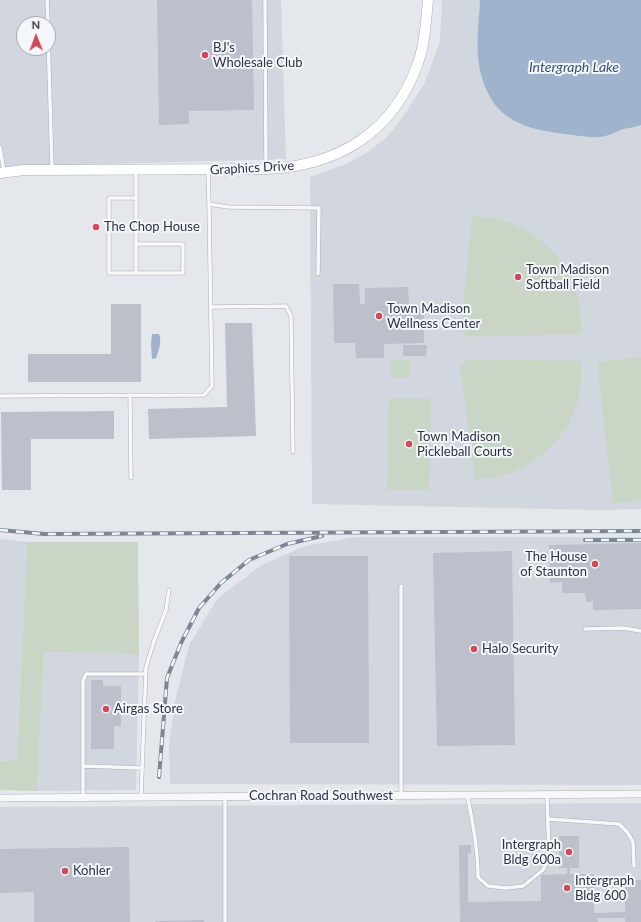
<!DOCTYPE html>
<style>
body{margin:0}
#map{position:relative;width:641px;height:922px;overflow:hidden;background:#e4e7ec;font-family:Lato,sans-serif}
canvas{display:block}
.north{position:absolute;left:16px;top:16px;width:40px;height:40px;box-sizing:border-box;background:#f4f6f9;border:1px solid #a4a8b1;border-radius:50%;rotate:359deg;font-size:11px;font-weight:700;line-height:16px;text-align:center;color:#2b3445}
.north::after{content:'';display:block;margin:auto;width:14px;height:18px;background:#d1495b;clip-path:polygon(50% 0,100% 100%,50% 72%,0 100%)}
</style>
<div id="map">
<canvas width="641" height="922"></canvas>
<div class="north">N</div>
</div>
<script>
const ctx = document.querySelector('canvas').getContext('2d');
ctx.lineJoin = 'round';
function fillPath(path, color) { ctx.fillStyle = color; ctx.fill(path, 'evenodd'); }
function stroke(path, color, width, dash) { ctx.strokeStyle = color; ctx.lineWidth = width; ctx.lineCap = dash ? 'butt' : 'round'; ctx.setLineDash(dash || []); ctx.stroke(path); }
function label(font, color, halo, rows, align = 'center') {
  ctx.font = font + ' Lato,sans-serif'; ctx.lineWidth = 4; ctx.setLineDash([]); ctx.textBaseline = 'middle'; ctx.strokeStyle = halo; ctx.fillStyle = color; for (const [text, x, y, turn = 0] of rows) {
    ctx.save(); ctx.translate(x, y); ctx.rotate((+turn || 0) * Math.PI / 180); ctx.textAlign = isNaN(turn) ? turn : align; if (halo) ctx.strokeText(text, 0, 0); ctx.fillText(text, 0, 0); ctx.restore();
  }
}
fillPath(new Path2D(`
 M0,0H281L286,159L0,167ZM24,24H48V48H24Z
 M442,0H641V509L602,510L312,504L310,177L344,165L366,153L385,139L400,121L423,86L428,74L440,41Z
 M355,537H641V785L170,784L169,745L175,701L189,645L218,598L262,565L305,546Z
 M0,539L27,542L17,760L0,761Z
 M44,652L139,654L136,790L37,791Z
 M641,803V922H0V807Z`), '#d2d6de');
fillPath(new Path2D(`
 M472,216C479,217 487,217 494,218C534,227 568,258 578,298C581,310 581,322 581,334L468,337L461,329Z
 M641,357V500L613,503L597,362Z
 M469,359L581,361C581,372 582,384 579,395C572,431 543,461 508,474C498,477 486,478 475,480L460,366Z
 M391,360H410V377H391Z
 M389,398L431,399L429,490H387Z
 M27,542H138L139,654L44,652L37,791L0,790V761L17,760Z`), '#c9d6c5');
fillPath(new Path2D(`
 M480,0H641V125C635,127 629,128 623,129C615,132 609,136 600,137C588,138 576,135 564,134C519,128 491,118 480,70C475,47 479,23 480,0Z
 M152,334H159C162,342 159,350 156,358L152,359L151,344Z`), '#9fb4cc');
fillPath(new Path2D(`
 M157,0H252L254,110L189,111V124L159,125Z
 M333,284H359L360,304H365V288L408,287L409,307H424V343L384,344V358H356L355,343H334Z
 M111,304H141V382H28V354H111Z
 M225,323H252L256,436L149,439L148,409L227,407Z
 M403,345H427L426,356H403Z
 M114,411V439H31V490H2L1,412Z
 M641,543V609L593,610V601L586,602L585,593H562V582L550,583L549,545Z
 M512,551L515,745L437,746L433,553Z
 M289,556H368L369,743H290Z
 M91,680H103V686H121V726H114V749H91Z
 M559,836H579V868H570V874H594V913L625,912V880H641V922H625V918H597L598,922H460L459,845H471V853H468V902L541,901V875L567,874V868H559Z
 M129,847L130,922H34V892L0,893V849Z
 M204,920V922H155V921Z`), '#bbc0ca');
const lane = new Path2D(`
 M47,0L48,24
 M265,0L266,167
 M48,34L52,168
 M0,147L4,172
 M136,170V273
 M208,170L209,204L228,207L319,208L318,274
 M136,198H109V273H183V244H136
 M212,307L286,306L291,316L293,452
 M130,395L131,478
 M0,396L204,395L212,386L209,204
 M401,586V796
 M585,629L623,628L641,631
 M83,766L142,768
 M467,795C473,822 478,849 478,877L488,886L506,888L523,886L543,870L549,857L547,795
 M83,797V681L86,674H146
 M141,797L146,667L154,641L166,610L169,590
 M225,797V921
 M548,819L619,824L628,833L633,842L634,866`);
const street = new Path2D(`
 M0,798L641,794`);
const secondary = new Path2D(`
 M0,173L24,170L266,169C338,166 393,133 418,63C425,43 426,21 428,0`);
stroke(lane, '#a9aeb7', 4.5);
stroke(street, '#a9aeb7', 8);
stroke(secondary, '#a9aeb7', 11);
stroke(lane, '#f7f8fa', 3.5);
stroke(street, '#f7f8fa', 7);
stroke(secondary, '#fff', 10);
const rail = new Path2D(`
 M0,530L44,534L641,531
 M585,540H641
 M159,777L167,678L181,643L199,608L221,583L249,560L287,544L322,536`);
stroke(rail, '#7d8696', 4);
stroke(rail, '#f4f6f9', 2.5, [8]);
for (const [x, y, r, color] of [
 [205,55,4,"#d1495b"],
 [96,227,4,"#d1495b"],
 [518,277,4,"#d1495b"],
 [379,316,4,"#d1495b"],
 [409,444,4,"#d1495b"],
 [595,564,4,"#d1495b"],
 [474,649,4,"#d1495b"],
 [106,709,4,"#d1495b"],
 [569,852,4,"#d1495b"],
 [65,871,4,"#d1495b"],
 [567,888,4,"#d1495b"]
]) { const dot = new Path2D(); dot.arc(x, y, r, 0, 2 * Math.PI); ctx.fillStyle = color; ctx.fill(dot); stroke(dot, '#f4f6f9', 1.5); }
label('13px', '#2b3445', '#f4f6f9', [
 ["BJ's",213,48],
 ["Wholesale Club",213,63],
 ["The Chop House",104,227],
 ["Town Madison",526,270],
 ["Softball Field",526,285],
 ["Town Madison",387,309],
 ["Wellness Center",387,324],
 ["Town Madison",417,437],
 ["Pickleball Courts",417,452],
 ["The House",587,557,"right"],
 ["of Staunton",587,572,"right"],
 ["Halo Security",482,649],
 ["Airgas Store",114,709],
 ["Intergraph",561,845,"right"],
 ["Bldg 600a",561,860,"right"],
 ["Kohler",73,871],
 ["Intergraph",575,881],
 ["Bldg 600",575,896]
], 'left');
label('13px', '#2b3445', '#f4f6f9', [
 ["Graphics Drive",252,168,-3],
 ["Cochran Road Southwest",321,796]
]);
label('italic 14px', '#34527a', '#f4f6f9', [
 ["Intergraph Lake",574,67]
]);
</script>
